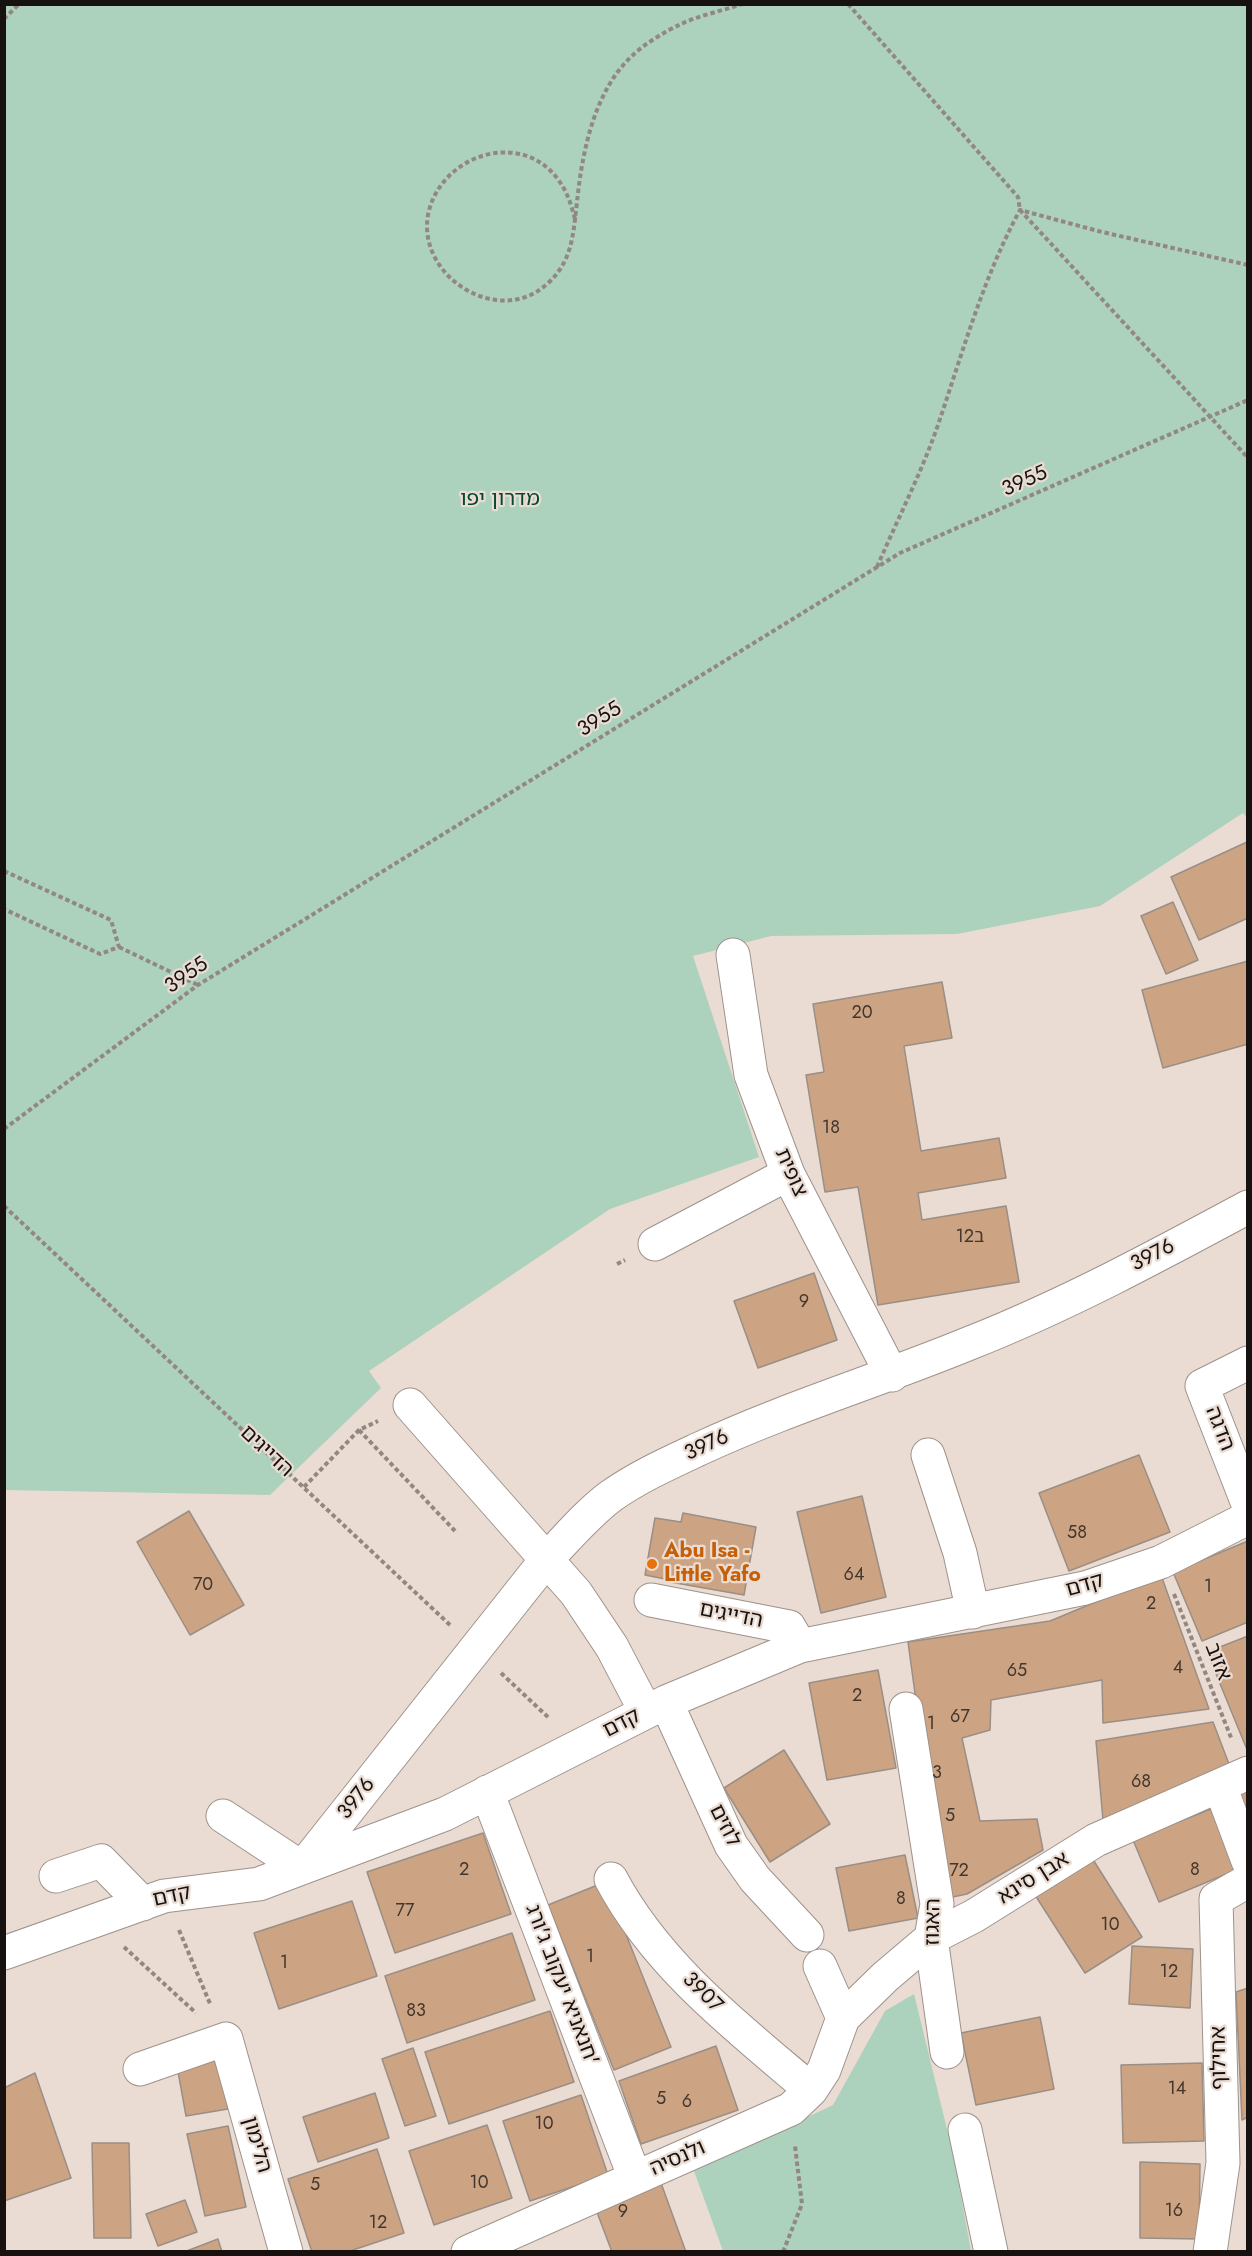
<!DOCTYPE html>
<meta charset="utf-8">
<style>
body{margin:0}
#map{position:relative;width:1252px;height:2256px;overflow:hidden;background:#eadcd3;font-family:Jost,sans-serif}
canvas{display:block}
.frame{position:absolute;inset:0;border:6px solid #17120f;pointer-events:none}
</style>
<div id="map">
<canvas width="1252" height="2256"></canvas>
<div class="frame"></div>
</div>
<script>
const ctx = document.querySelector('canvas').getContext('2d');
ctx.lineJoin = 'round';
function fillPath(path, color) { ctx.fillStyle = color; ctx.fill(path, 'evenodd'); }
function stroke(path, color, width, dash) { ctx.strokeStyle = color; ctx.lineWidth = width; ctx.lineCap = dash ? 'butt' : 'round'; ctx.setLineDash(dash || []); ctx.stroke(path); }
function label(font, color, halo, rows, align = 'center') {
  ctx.font = font + ' Jost,"Noto Sans Hebrew",sans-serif'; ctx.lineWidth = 4.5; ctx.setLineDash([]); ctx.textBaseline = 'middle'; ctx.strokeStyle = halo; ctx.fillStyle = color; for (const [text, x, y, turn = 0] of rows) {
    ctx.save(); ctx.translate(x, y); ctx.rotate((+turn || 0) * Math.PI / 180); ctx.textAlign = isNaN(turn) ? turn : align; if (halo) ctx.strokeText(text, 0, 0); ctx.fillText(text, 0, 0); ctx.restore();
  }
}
fillPath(new Path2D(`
 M5,5H1247V818L1243,813L1100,906L957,934L771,936L693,956L759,1157L610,1209L369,1371L381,1388L270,1495L5,1490Z
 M914,1994L954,2158L971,2251H723L694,2171L833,2105L885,2011Z`), '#acd1bd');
const building = new Path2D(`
 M1247,842L1248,918L1199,940L1171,877Z
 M1173,902L1198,960L1166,974L1141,916Z
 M1248,961V1044L1163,1068L1142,990Z
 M942,982L952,1038L904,1046L921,1151L999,1138L1006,1178L918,1193L922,1220L1006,1206L1019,1282L878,1305L858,1187L825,1192L806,1075L824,1072L813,1004Z
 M814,1273L837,1340L758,1368L734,1301Z
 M1139,1455L1170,1532L1069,1571L1039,1493Z
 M862,1496L886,1597L821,1613L797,1512Z
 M189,1511L244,1605L190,1635L137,1542Z
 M683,1513L756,1527L744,1595L670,1582V1580L645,1575L655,1518L681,1522Z
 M1248,1541V1622L1202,1641L1173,1572Z
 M1161,1575L1209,1709L1103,1723L1102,1680L991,1700L990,1730L962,1738L980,1821L1037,1819L1043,1850L967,1894L943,1899L908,1642L1050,1621Z
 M1248,1636V1752L1207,1652Z
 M878,1670L896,1768L827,1780L809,1683Z
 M1213,1722L1229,1764L1103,1820L1096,1741Z
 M784,1750L830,1824L770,1862L724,1788Z
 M1248,1784V1822L1234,1790Z
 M1211,1809L1236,1870L1159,1902L1133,1840Z
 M483,1833L511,1914L395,1953L367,1872Z
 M905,1855L918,1918L849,1931L836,1868Z
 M1092,1858L1142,1937L1085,1973L1035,1895Z
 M605,1882L671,2047L614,2070L548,1905Z
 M352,1901L377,1976L279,2009L254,1933Z
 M512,1933L535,2000L407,2043L385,1976Z
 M1132,1946L1193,1949L1190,2008L1129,2004Z
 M1248,1988V2117L1242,2120L1236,1992Z
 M550,2011L574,2082L449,2124L425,2052Z
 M1040,2017L1054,2089L976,2105L961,2033Z
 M716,2046L738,2110L641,2144L619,2081Z
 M413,2048L436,2116L405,2126L382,2059Z
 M219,2059L228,2109L186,2116L177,2066Z
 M1202,2063L1204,2141L1123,2143L1121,2065Z
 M35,2073L71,2178L4,2201V2088Z
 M375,2093L389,2138L318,2162L303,2117Z
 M581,2095L608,2175L530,2201L503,2121Z
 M487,2125L512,2198L434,2225L409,2151Z
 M228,2126L246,2207L205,2216L187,2134Z
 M92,2143H129L131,2238H94Z
 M377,2149L404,2233L347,2252H312L288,2179Z
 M1140,2162L1200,2164L1199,2239L1140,2238Z
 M661,2183L686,2252H612L595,2207Z
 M185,2200L197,2232L158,2246L146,2214Z
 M218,2239L222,2252H184Z`);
fillPath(building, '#cca484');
stroke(building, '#9a8e85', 1.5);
const minor = new Path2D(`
 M733,955L751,1075L788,1174L892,1375
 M655,1244L788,1174
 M1248,1363L1202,1386L1248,1504
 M410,1405L576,1593L612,1647L646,1712
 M928,1455L960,1553L973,1612
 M651,1600L789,1627L800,1646
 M666,1702L731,1845L755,1879L807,1935
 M906,1709L937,1904L931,1938L947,2052
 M1220,1786L1248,1861
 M487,1792L635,2178
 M223,1816L302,1868L546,1560C567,1538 587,1514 611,1496C638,1477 669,1463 699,1449C787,1408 880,1380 970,1343C1066,1305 1157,1256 1248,1207
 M56,1876L101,1861L143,1904
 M611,1879C657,1966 738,2028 811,2090
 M4,1953L164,1896L259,1884L445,1814L666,1702L800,1646L1085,1588L1161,1562L1248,1518
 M820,1966L843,2018
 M140,2069L226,2039L286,2252
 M965,2130L991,2252
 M468,2252L791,2109L811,2090L824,2070L843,2018L885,1977L931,1938L974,1916L1096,1840L1248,1773
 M1210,2252L1223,2163L1216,1899L1248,1881`);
stroke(minor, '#9e928a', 35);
stroke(new Path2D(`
 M848,4L1018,197L1020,210L1248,458
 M4,19L19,4
 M575,219C571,204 567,191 557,178C518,128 439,157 428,215C417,277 499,328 547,284C573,261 573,234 577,202C582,153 594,91 632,56C644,44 666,31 681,24C700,15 722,11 742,4
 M877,567C898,518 923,470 940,419C964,348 984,276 1020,210L1102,232L1248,265
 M4,871L111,920L119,947L100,954L4,909
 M119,947L198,985
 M4,1129L198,985L900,553L1248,400
 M4,1206L450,1625
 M617,1264L625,1260
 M359,1430L455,1531
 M304,1487L359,1430L378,1421
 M1174,1594L1232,1740
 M501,1673L550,1719
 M179,1930L211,2006
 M124,1947L196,2013
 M783,2252L802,2204L795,2146`), '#928781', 4, [4.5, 3]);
stroke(minor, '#fff', 33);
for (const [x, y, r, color] of [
 [652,1564,6,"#e8710a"]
]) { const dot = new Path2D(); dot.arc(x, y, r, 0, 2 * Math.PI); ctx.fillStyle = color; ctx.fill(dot); stroke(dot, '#eadcd3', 2); }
label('18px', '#44362c', null, [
 ["20",862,1014],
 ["18",831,1129],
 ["12ב",970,1238],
 ["9",804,1303],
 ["58",1077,1534],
 ["64",854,1576],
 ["70",203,1586],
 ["1",1208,1588],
 ["2",1151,1605],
 ["4",1178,1669],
 ["65",1017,1672],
 ["2",857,1697],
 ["67",960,1718],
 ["1",931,1725],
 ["3",937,1774],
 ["68",1141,1783],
 ["5",950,1817],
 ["2",464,1871],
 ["8",1195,1871],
 ["72",959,1872],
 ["8",901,1900],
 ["77",405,1912],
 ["10",1110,1926],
 ["1",590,1958],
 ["1",284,1964],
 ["12",1169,1973],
 ["83",416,2012],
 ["14",1177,2090],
 ["5",661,2100],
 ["6",687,2103],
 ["10",544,2125],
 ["10",479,2184],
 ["5",315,2186],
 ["16",1174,2212],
 ["9",623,2213],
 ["12",378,2224]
]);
label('21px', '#17120f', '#eadcd3', [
 ["3955",1025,482,-24],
 ["3955",600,720,-32],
 ["3955",187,976,-35],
 ["צופית",790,1173,66],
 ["3976",1153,1256,-27],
 ["הדגה",1219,1429,69],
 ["3976",707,1446,-25],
 ["הדייגים",266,1452,43],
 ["קדם",1085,1586,-16],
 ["הדייגים",731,1616,11],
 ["אזוב",1217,1662,68],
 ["קדם",622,1724,-27],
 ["3976",357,1799,-52],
 ["לוזים",724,1826,63],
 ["אבן סינא",1034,1879,-32],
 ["קדם",172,1897,-12],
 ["האגוז",934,1922,-89],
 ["חנאניא יעקוב ג'ורג'",561,1985,69],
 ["3907",702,1993,45],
 ["אחילוף",1220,2058,-91],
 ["הלימון",256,2145,74],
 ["ולנסיה",678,2159,-24]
]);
label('21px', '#03482f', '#eadcd3', [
 ["מדרון יפו",500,500]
]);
label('bold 21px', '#c56008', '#eadcd3', [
 ["Abu Isa -",664,1552],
 ["Little Yafo",664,1576]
], 'left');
</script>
